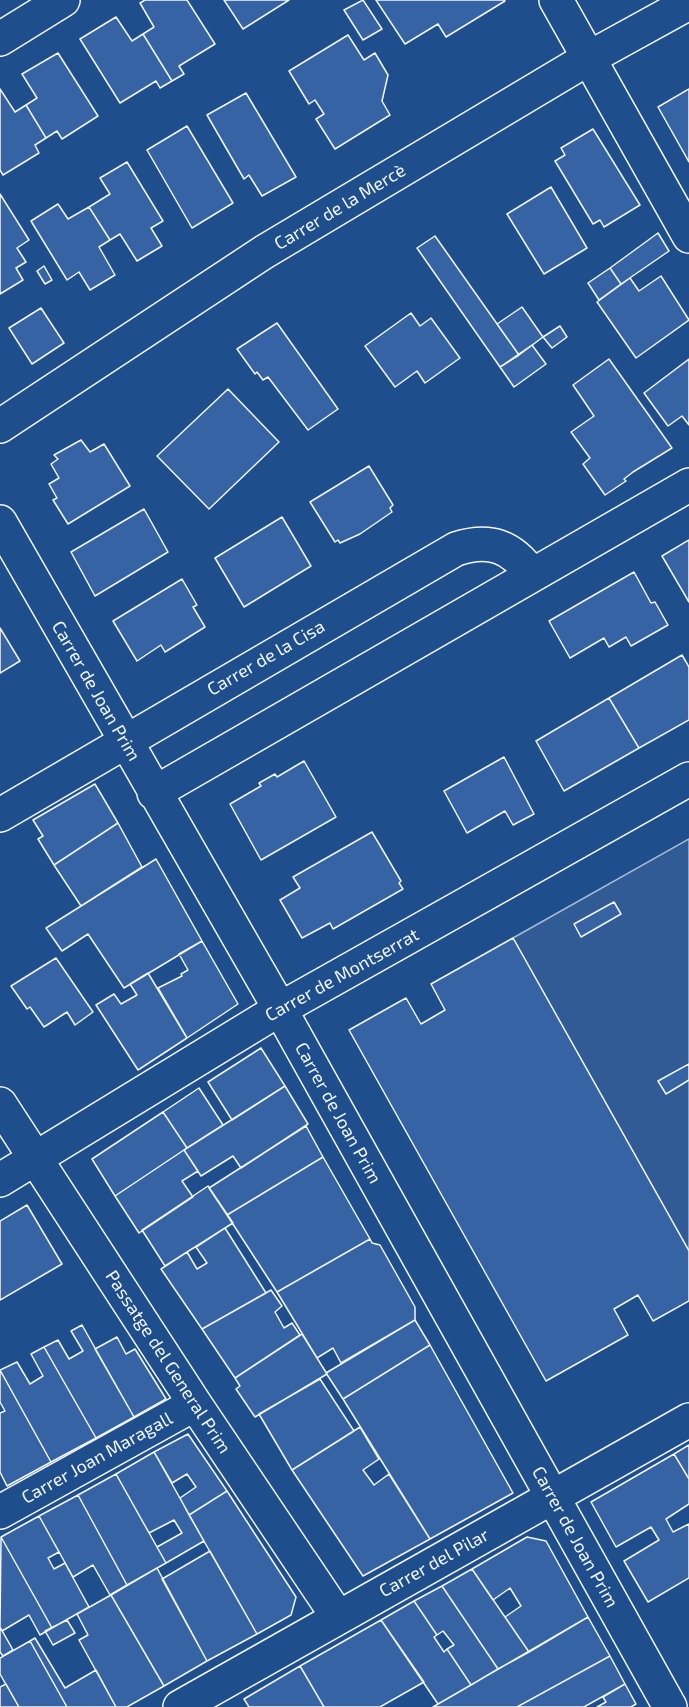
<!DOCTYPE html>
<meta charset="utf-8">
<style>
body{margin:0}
canvas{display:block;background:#1f4e8c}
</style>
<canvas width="689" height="1707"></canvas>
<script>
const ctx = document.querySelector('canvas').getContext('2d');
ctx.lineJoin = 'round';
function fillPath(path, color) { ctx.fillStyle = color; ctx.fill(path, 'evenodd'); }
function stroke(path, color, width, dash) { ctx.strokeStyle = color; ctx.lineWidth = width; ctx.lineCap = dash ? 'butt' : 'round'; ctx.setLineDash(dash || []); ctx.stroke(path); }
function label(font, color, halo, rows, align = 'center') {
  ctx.font = font + ' "Exo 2",sans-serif'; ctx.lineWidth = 4.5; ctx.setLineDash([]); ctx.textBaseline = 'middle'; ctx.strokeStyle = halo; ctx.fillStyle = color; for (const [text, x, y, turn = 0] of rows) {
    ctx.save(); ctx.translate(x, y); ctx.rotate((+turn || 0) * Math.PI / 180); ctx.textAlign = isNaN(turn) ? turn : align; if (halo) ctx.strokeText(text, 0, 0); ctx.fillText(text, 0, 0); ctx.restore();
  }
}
const parking = new Path2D(`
 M689,839V1251L513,938Z`);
fillPath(parking, '#305b95');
stroke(parking, '#a8bbd7', 1.5);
const building = new Path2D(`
 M145,0H187L215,44L179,66L184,74L172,81L143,34L154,27L140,3Z
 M224,0H289L243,29Z
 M363,0L382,29L363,40L344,10Z
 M376,0H504L505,1L446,37L438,24L405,44Z
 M116,17L132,41L143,34L172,81L160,88L156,81L120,103L80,39Z
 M348,35L364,60L375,53L388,75L382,101L390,115L335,149L316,119L324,114L315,100L309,104L289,71Z
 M58,53L98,116L62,139L57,131L46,138L26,105L37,98L22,74Z
 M0,89L15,112L26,105L46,138L35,145L39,153L3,175L0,170Z
 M689,89V162L658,107Z
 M246,93L296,177L262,196L249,175L244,179L207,115Z
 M187,126L233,203L192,228L147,150Z
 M593,129L640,205L604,227L600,220L593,224L555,161L565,155L561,148Z
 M127,162L163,221L151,228L162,246L137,261L120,234L110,240L89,207L110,194L100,178Z
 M551,187L587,248L544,274L507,214Z
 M0,194L29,240L17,248L26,262L16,268L23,280L0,294Z
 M58,204L68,219L89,207L110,240L99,247L115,275L90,290L79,272L67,280L31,221Z
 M658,233L669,251L621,284L610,268Z
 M435,236L519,355L500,367L417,248Z
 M44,266L52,280L45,284L37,271Z
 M610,268L621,284L599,300L588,283Z
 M661,276L689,320L636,358L597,302L630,278L639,291Z
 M522,307L543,337L519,355L497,324Z
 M41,308L64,343L32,364L9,328Z
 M411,313L420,326L431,318L460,358L425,383L417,371L395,387L365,346Z
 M277,323L338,409L308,430L268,377L263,380L257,372L255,374L237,349Z
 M560,326L567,337L552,348L543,337Z
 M532,345L546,364L514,387L500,367Z
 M609,359L672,448L633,472L624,479L626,481L605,495L583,464L590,458L571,432L594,416L573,385Z
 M689,359V425L682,416L668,426L644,393Z
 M228,389L279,442L209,509L157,456Z
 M81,440L90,452L104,444L130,486L68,524L53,500L57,498L49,484L59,478L51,464L58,459L54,455Z
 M369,466L393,505L390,508L392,512L360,534L340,543L338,540L335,542L310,502Z
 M144,509L168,552L95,596L71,552Z
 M282,517L311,566L244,607L215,558Z
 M689,540V602L662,556Z
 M634,572L651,603L655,602L668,625L631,646L626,637L609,647L604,638L570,658L549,621Z
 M182,579L197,605L193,607L205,627L165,652L161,645L137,661L113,621Z
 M0,628L20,661L0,673Z
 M682,655L689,667V720L639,748L609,698Z
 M609,698L639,748L564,791L536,741Z
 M504,757L534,814L513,825L505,811L467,833L444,791Z
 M304,761L336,817L261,860L230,804L261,786L259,783L275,774L277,777Z
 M95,784L118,823L54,865L38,839L43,836L33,820Z
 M118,823L142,867L81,906L54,865Z
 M372,832L401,881L399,883L403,889L333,929L330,923L302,938L280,900L300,888L293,877Z
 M156,859L202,941L124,988L88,934L62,951L46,928Z
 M614,902L621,914L581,937L574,924Z
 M513,938L689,1251V1301L653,1321L638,1295L614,1309L628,1335L546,1381L349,1030L406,998L421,1024L445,1010L431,984Z
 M202,941L238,1004L187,1038L158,988L182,976L181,974L188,970L179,954Z
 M56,958L93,1012L75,1025L67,1012L44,1027L30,1007L27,1009L11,986Z
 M148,973L187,1038L138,1070L96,1005L114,994L121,1004L137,995L130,984Z
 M261,1048L285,1086L232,1120L208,1082Z
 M689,1064V1080L666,1094L658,1081Z
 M285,1086L308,1124L241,1168L233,1156L201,1176L184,1150Z
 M199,1088L223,1125L187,1148L163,1112Z
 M163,1112L187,1148L115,1196L92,1159Z
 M306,1126L323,1157L227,1215L209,1188Z
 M184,1150L198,1171L182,1181L193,1197L139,1233L115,1196Z
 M323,1157L370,1239L277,1292L227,1215Z
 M208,1186L233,1223L165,1266L142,1230Z
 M27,1205L62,1264L0,1300V1221Z
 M225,1228L266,1293L202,1329L161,1269L187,1252L197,1269L207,1263L196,1247Z
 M370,1239L372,1243L380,1245L415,1307V1320L341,1363L333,1348L317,1358L277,1292Z
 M271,1290L282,1306L275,1312L284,1328L292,1323L300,1335L235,1378L202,1329Z
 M415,1320L430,1345L343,1399L326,1373Z
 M82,1325L134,1417L96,1438L44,1347L58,1340L69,1359L83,1351L71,1331Z
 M302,1334L327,1374L255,1417L236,1389L240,1386L235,1378Z
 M117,1337L126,1354L135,1349L166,1399L134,1417L95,1349Z
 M430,1345L513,1493L430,1539L343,1399Z
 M44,1347L96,1438L51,1462L0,1370L17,1362L30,1384L43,1376L31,1354Z
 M0,1370L51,1462L7,1486L0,1472V1413L5,1411L0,1402Z
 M320,1379L354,1431L292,1470L259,1414Z
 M360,1427L379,1459L363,1470L374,1485L389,1474L430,1539L363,1576L292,1470Z
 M188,1434L227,1491L189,1515L180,1498L196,1487L187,1474L172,1483L154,1452Z
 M689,1445V1479L674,1454Z
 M154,1452L204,1541L166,1563L157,1547L182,1533L174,1520L149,1533L116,1474Z
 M674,1454L689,1479V1504L666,1519L673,1532L689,1524V1578L648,1602L624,1561L659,1540L651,1527L616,1547L591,1502Z
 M116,1474L166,1563L127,1585L78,1495Z
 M227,1491L296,1597L291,1615L257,1634L189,1515Z
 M78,1495L127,1585L110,1595L93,1565L73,1577L39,1516Z
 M39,1516L59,1552L48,1558L54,1569L65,1563L89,1607L52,1628L1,1537Z
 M1,1537L52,1628L40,1635L29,1615L2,1631L0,1627Z
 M527,1537L546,1541L588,1617L529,1652L505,1617L521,1606L510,1588L493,1600L472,1569Z
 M210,1551L257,1634L207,1661L162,1579Z
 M157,1568L207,1661L164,1686L111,1595Z
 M472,1569L529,1652L498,1669L442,1586Z
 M442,1586L498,1669L471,1685L447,1649L454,1645L443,1631L437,1635L414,1601Z
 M111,1595L164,1686L127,1707H116L79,1640L88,1635L77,1614Z
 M414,1601L437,1635L434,1637L444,1652L447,1649L471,1685L438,1704L381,1620Z
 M588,1617L610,1656L517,1707H433Z
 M67,1620L75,1633L53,1645L45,1631Z
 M381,1620L424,1682L380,1707H324L300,1666Z
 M0,1627L13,1650L3,1656L0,1652Z
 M35,1638L65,1688L96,1670L116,1707H67L30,1641Z
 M30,1641L67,1707H19L0,1674V1658Z
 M610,1656L625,1684L584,1707H517Z
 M300,1666L324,1707H249L244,1699Z
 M6,1684L19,1707H0V1687Z
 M625,1684L636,1704L631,1707H597L606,1702L603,1697Z`);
fillPath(building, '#3563a3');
stroke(building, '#f2f6ff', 1.5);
const street = new Path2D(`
 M556,0L689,236
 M0,39L63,0
 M0,522L280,1009L670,1707
 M154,793L689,485
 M0,815L456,549C490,538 512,546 532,575
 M0,1104L195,1404L338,1617
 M0,1180L280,1009L689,779
 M0,1512L195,1404
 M180,1707L689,1420`);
const secondary = new Path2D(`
 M0,426L264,252L589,58L689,3`);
stroke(street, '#f2f6ff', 36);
stroke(secondary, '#f2f6ff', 36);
stroke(street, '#1f4e8c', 33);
stroke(secondary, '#1f4e8c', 33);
label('18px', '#f2f6ff', '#1f4e8c', [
 ["Carrer de la Mercè",340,207,-31],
 ["Carrer de la Cisa",266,658,-30],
 ["Carrer de Joan Prim",96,691,60],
 ["Carrer de Montserrat",342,975,-29],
 ["Carrer de Joan Prim",338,1113,61],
 ["Passatge del General Prim",168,1362,57],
 ["Carrer Joan Maragall",97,1458,-29],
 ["Carrer de Joan Prim",575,1537,61],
 ["Carrer del Pilar",434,1563,-29]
]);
</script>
